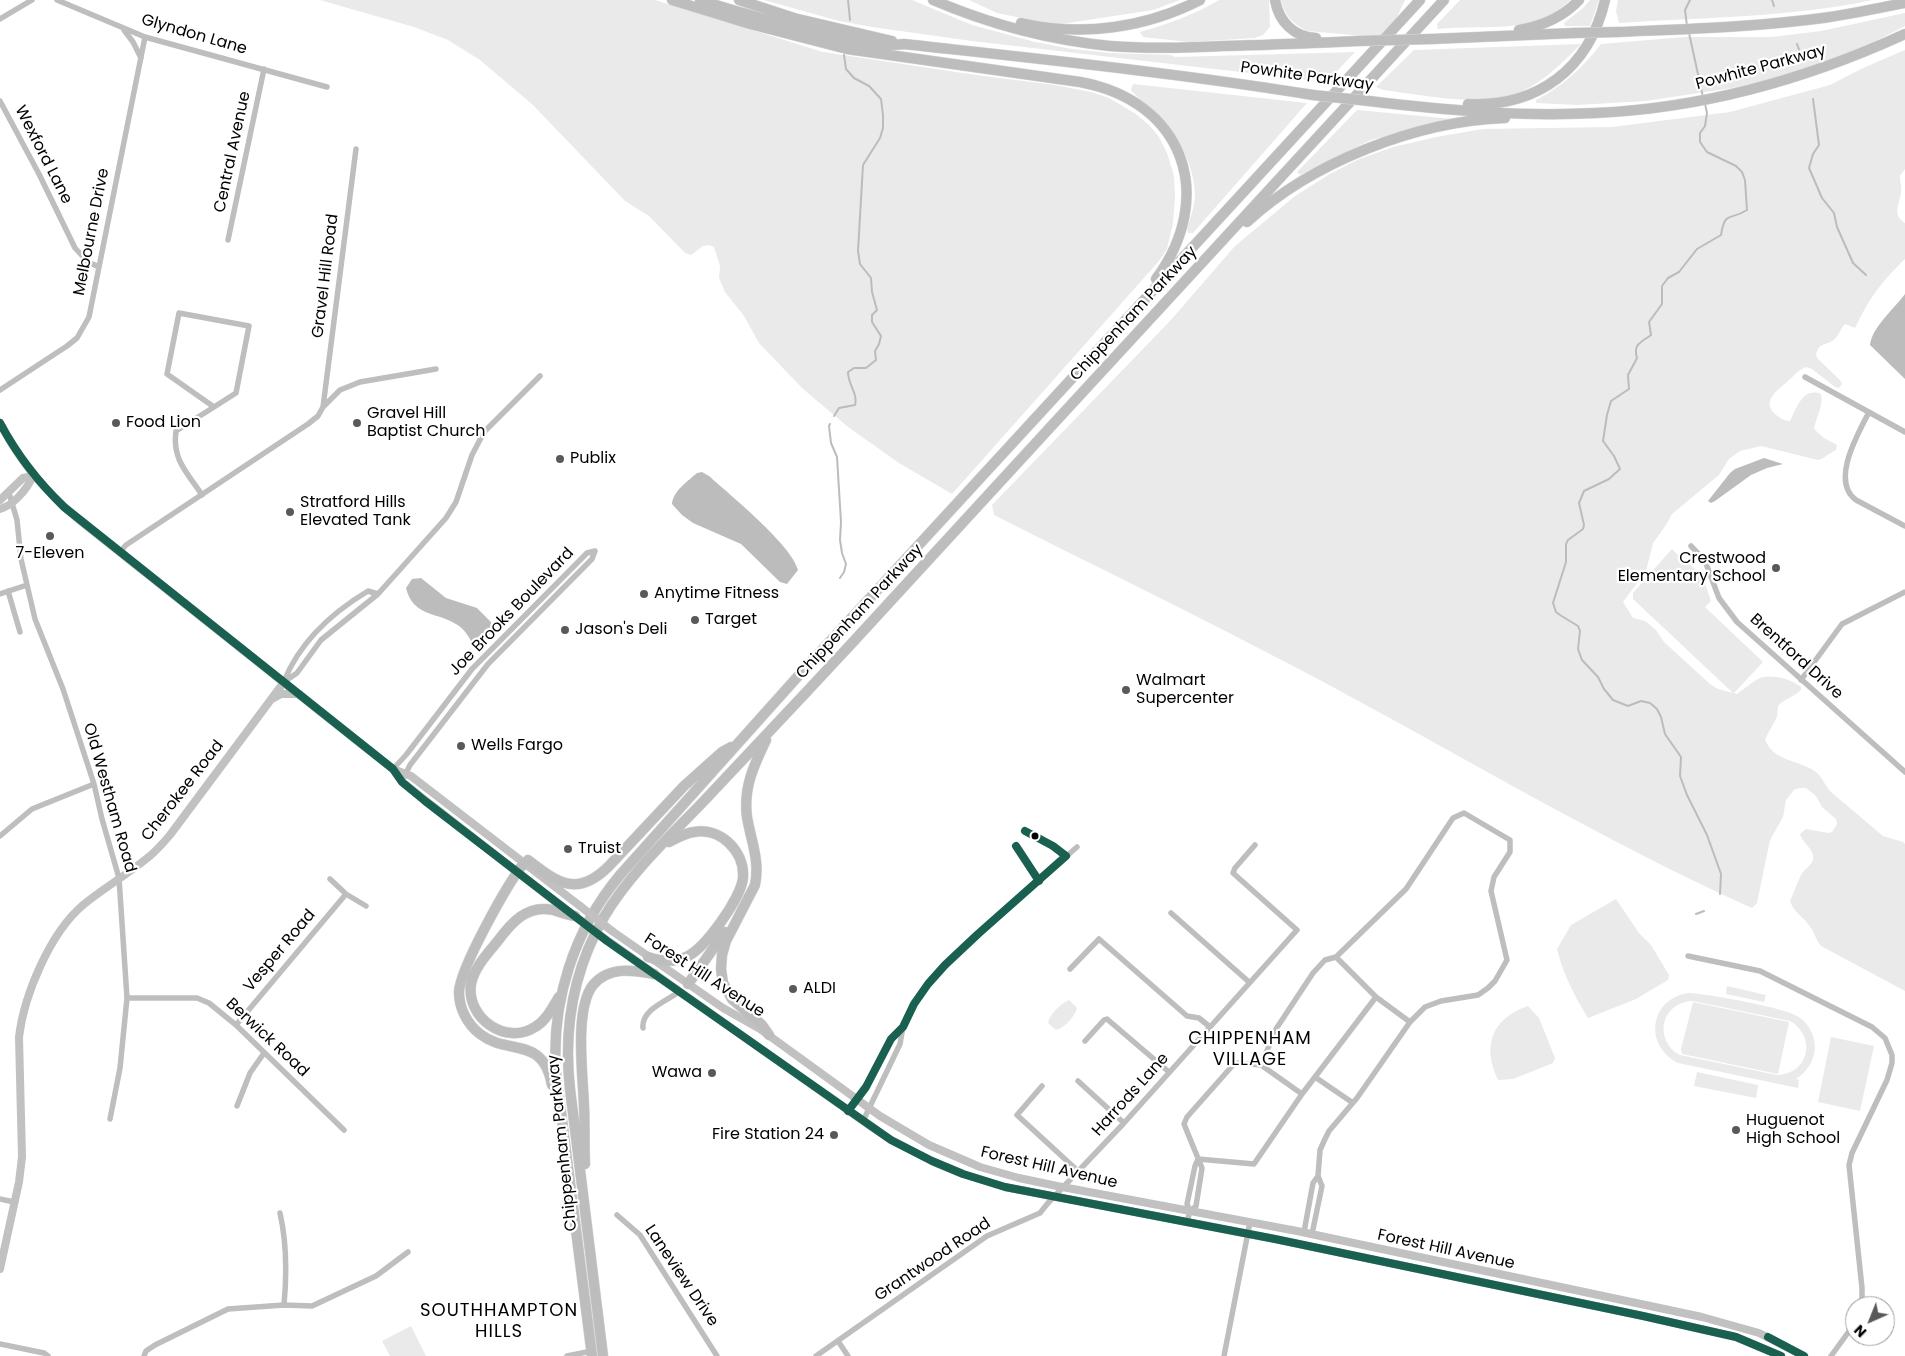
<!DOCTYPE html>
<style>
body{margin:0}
#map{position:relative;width:1905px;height:1356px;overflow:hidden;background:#fff;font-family:Poppins,sans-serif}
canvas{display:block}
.north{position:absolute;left:1845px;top:1296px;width:50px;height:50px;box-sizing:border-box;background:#fff;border:1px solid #999;border-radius:50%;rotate:224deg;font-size:14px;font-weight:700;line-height:20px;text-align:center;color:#000}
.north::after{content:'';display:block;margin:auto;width:18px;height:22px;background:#595959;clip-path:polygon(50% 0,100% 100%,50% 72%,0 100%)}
</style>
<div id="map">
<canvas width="1905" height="1356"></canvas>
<div class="north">N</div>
</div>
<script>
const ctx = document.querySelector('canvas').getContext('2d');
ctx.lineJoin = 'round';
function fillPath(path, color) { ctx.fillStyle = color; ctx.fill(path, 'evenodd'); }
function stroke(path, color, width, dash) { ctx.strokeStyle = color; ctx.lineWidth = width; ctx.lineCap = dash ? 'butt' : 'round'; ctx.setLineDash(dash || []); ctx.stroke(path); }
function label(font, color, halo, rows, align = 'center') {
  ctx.font = font + ' Poppins,sans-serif'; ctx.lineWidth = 4.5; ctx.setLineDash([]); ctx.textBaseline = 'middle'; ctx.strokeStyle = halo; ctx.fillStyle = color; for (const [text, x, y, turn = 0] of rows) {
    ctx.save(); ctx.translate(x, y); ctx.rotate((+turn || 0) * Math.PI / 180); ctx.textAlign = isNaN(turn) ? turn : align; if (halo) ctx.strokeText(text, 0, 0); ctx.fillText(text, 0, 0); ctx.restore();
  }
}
fillPath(new Path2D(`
 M320,0H655L823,52L976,75L1055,85L1091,92L1109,98L1136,114L1150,126L1159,137L1167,153L1174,176L1175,195L1173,223L1167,249L1159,261L952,494L899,463L848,427L802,388L759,343L744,316L725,292L719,278L720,266L714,247L709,245L703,246L691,255L685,253L649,216L625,201L533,105L480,60L448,40L414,27Z
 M764,0H912L972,25L1035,42L1072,49L1110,53L1171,55L1175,57L1355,52L1327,82L972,41L872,27L839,21Z
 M969,0H1180L1153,10L1055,25L997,13Z
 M1219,0H1269L1270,27L1263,35L1255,38L1189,42L1143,37L1140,32C1168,24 1194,15 1219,0Z
 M1281,0H1405L1387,38L1307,31C1293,24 1284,15 1281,0Z
 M1460,0H1570C1535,36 1483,24 1438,29L1437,24Z
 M1590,0H1599L1590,26H1565L1564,23L1583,8Z
 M1618,0H1872C1789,18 1703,17 1619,23L1616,11Z
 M1905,13V26L1866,46L1825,62L1774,79L1732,88L1646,101L1577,105L1536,103V100C1562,87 1583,67 1601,44L1684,37H1772L1821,31Z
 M1581,44C1563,62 1544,82 1520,92C1481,108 1424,95 1383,90L1376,87L1414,50Z
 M1905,50V169L1900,176C1900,182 1902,188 1901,193C1899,205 1892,215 1905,223V259C1881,282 1869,299 1855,328L1845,324C1841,328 1839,335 1835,339C1827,346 1819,341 1816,355L1818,359L1840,380L1842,384L1839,388L1835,387L1812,369L1806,367C1798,370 1794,376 1788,381C1778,390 1760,401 1776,415C1781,418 1784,421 1790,421C1797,407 1803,387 1821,394C1824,405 1816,417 1814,429L1824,438L1837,445L1836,450C1829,453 1824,459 1818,460L1761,446L1740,451L1729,459L1719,475L1672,514L1666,525L1653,543L1646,571L1623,602L1633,618L1645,621L1656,630L1664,642L1710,684L1718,689L1733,693L1633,599V593L1672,549C1681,559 1693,565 1701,576C1706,583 1708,593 1711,601L1705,607L1763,662L1734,693L1737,694C1744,689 1751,683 1758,679C1770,673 1791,679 1801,687V690C1794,697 1784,699 1778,706L1777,717L1765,739C1773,763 1801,759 1817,773C1823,778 1825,786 1831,792L1883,836L1903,842L1905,844V991L1821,946C1816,940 1815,934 1811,928C1804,917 1794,913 1790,901C1794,892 1797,883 1801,875C1805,868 1815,864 1813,855C1811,847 1802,842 1800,834L1806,829L1828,833L1832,832L1837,824L1836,819L1822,807L1816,796L1806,788H1799L1794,790L1786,800L1783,817L1770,840L1757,903L1752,908C1594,837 1446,746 1293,666C1194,614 1093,565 994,515L992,505L1170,321L1235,246L1295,196L1330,174L1357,160L1393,147L1436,137L1483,129L1612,127L1730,112L1830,85L1863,68Z
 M1133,84L1307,103L1193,233H1188L1187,229C1190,218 1195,206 1195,195C1195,168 1179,138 1161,119C1152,108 1140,101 1131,90Z
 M1357,110L1453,119L1371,140L1300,175L1297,172Z
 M1616,899L1639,933L1651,945L1669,975L1668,980L1636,999L1588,1018C1575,997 1563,974 1557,949L1571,925Z
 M1727,986L1766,995L1764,1002L1726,994Z
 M1688,993C1704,993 1785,1008 1797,1016C1808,1022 1815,1035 1815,1048C1814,1061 1807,1072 1796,1079L1799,1080L1798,1088L1678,1063C1643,1045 1650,999 1688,993ZM1693,1001L1790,1021C1817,1037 1809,1074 1777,1075L1680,1055C1653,1040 1661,1002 1693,1001Z
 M1069,1000L1077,1008C1075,1016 1065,1028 1056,1030L1048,1023C1050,1014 1060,1004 1069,1000Z
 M1693,1002L1789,1022L1778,1074L1682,1054L1681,1049Z
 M1528,1006L1539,1018L1555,1058L1553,1063L1513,1079L1498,1080C1482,1046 1491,1019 1528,1006Z
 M1831,1037L1874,1046L1860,1111L1818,1102Z
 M1697,1072L1758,1085L1756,1098L1694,1086Z
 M411,1326L426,1356H390L382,1341Z`), '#eaeaea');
fillPath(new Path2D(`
 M1905,294V379L1870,345C1872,327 1894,309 1905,294Z
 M1764,458L1783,464L1767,468L1751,475L1715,501L1711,503L1708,501L1730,473L1735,469Z
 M702,472L709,476C730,495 792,545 798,570L787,584L780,582L741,544L693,523L682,515L672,504C673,491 688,481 697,473Z
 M421,578L446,598L477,608L491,622C491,633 490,637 481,645L472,643C468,635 463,627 454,623C435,612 413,616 406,588L412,579Z`), '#bcbcbc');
stroke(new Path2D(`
 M848,0L850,20
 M1772,0L1774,6
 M1687,26L1685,10L1690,0
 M1689,33L1703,97
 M1797,44L1801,55
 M1813,99L1819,145L1813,154L1809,168L1822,198L1834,213L1837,227L1853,263L1866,275
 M1705,104L1707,113L1705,126L1700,133V142L1707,152L1736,166L1742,172L1745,180L1747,210C1730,221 1725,210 1721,235L1697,249L1679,272L1668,278L1662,286V304L1649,322L1651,335C1640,343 1633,344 1637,358L1628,375L1629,389L1611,401L1607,415L1603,441L1614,456L1620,469L1609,479L1584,491L1579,503L1584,525L1583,529L1568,540L1566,544V562L1553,603L1556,612L1560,615L1578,626L1580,631L1578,649L1582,660L1598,677L1604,689L1613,700L1628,706L1641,701L1650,703L1657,709L1661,717L1665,734L1681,757L1680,776L1687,795L1707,835L1721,874L1720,894
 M834,416L839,408L855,405C858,393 848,385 848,372L854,368H866L876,360L875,351L879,344L881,336L872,322V315L877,310L872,292L871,278L860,264L858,251L863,165L880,138L883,128V115L881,99L869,86L854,78L846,69L844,55
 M830,424L829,426L831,443L837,457L841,522L840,540L842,553L846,564L844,572L840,578
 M1696,914L1704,911`), '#bcbcbc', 2);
const highway = new Path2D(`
 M672,0L750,24L847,49L1080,82C1184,101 1217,196 1156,279
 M700,0C737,12 774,22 812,31C842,39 873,48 904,44C1040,59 1177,73 1313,95
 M739,0L794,18L892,41
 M933,0C989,24 1049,40 1110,46C1148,49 1186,48 1224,46C1269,45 1313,43 1358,41
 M1275,0C1279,22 1294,37 1316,38
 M1021,23C1082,37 1145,28 1200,0
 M1519,30C1542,26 1563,17 1579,0
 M1618,32C1686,29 1755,27 1823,18C1850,14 1878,8 1905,3
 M1432,39L1574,33
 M1369,101C1444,110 1520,117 1596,113C1704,108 1807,79 1905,34
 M1468,104C1538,107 1589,69 1605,0
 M1247,222C1312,162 1417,121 1505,118
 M766,740C754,765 743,788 747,817C751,841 760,860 755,885L726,941L722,955L721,969L723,983L732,999L762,1025L769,1035
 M528,860C558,883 577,898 609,866L684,786L722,752L731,747
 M524,863C508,883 460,968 459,992C459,1008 467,1024 480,1034C508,1056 543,1035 552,1085
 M648,957C661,961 673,963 686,957C705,949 741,898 743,878C745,851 720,827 694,832C685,833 677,838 669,842
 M688,984L725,932
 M559,997C552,1008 546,1021 535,1027C506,1046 466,1018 471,984C474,968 487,954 497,942C511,923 527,904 553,910C560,912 567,915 575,916
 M585,1164C584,1145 585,1125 584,1106C583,1076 574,1009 593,985C609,966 633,970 654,974
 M592,1356L556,1073C551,1001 574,930 620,875L800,674L1420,0
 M603,1356L570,1089C563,1027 573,971 604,917C628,876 668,838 702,803C752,750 803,696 853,642C1050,428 1246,213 1444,0`);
stroke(highway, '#dbdbdb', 11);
stroke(new Path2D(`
 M57,0L145,37L327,87
 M0,19L32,0
 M124,30L133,42L141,58
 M0,101L39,174L75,248L88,262L99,267
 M228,240L264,69
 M179,313L249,326L236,393L214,407L167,374Z
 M1805,377L1905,432
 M0,390L67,346L77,338L89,317L145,37
 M323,407L340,390L360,382L436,369
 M1869,412C1858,434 1830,481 1856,500L1905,526
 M9,493L17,520L21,559L35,619L63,689L94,784L102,819L119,878L127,998L120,1068L110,1119
 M202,495C187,472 172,460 176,431L214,407
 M1691,546L1705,561L1719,598L1737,622L1905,772
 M120,552L126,545L308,424L318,416L323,407L356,149
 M8,591L20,632
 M0,594L27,585
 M1801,680L1842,624L1905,592
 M284,681C300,642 333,612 368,591L378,594
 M284,682L297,673L321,640L378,594L446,518L456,502L472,455L484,432L540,376
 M393,769L406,755L472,669L587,553L595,551
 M404,777L410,765L488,664L592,559L595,551
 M0,836L32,809L94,784
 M330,879L346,894L366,906
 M1171,913L1249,982
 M1688,956L1760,971L1872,1027L1885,1038L1892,1055V1063L1887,1080L1852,1153L1849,1165L1862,1288V1306
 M1336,957L1376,997L1410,1022
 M1070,969L1099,939L1187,1016L1199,1018L1210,1027
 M127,998H197L209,1003L236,1025L344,1130
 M236,1025L346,894
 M643,1028C641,1010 666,1001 679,992
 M1085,1041L1104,1020L1107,1019L1169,1072
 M1261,1065L1302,1094
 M1315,1077L1353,1103
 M1078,1081L1124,1123
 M1042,1086L1017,1115L1079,1172
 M237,1106L250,1073L264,1053
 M848,1111L866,1087L891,1039L903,1027L914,1004L928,984L945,965L978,934L1077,847
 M863,1121L900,1044L903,1027
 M1198,1159L1254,1164L1302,1094L1376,997
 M0,1199L14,1202
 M1190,1211L1196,1206L1202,1168L1186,1129L1184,1124L1187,1117L1233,1065L1237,1063L1261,1065L1276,1029L1313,973L1325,960L1336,957L1406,889L1453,818L1464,813L1510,840V852L1494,877L1491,891L1507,960L1495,981L1488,988L1478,995L1441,1001L1425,1007L1410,1022L1357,1098L1329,1131L1325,1139L1320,1150L1318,1176L1313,1183L1304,1232
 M280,1213C287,1244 287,1273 284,1305
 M617,1215L640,1235L717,1356
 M1187,1222L1190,1211L1187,1204L1195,1166L1198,1159
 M1312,1234L1322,1186L1318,1176
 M838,1341L848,1356
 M0,1344L44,1353L48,1356
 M144,1356L146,1351L155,1345L228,1309L284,1305L312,1306L376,1276L408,1252
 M567,1356L592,1351
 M816,1356L987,1236L1040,1213L1048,1203L1124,1123L1297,930L1233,873L1235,868L1255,845
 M1224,1356L1250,1222
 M1831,1356L1855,1323`), '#bebebe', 5.5);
stroke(new Path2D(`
 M0,423C21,463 44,490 78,519L356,740L393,769L411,776L580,906
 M0,500L23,478L33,476
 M0,509C14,505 27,489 33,476
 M272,699L281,694H299
 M393,769L402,782L416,793L571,914
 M612,931L723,1008L760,1029L880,1116L929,1145L980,1167L1019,1178L1057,1186L1297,1231L1702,1317L1759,1333L1804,1356
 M597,933L870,1126L891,1140L932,1161L963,1174L1005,1187L1275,1239L1643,1316L1736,1337L1781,1356
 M0,1269L19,1182L22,1157L19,1037C24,995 50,933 83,905C105,887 130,873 151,855C158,849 164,842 170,835L284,682`), '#c1c1c1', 8);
stroke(highway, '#bdbdbd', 10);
const highwayBridge = new Path2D(`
 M1574,33L1618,32
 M1358,41L1432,39
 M1313,95L1369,101`);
stroke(highwayBridge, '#dbdbdb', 11, []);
stroke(new Path2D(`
 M580,906L612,931
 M575,916L597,933`), '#c1c1c1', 8);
stroke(highwayBridge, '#bdbdbd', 10);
stroke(new Path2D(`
 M0,423C17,455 38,482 64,507L393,769L402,782L425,801L607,941L891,1140L932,1161L963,1174L1005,1187L1275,1239L1643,1316L1736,1337L1781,1356
 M1025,831L1053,846L1066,856
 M1016,846L1039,881
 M848,1111L866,1087L891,1039L903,1027L914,1004L928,984L945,965L978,934L1066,856
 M1768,1337L1804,1356`), '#1a6051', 8);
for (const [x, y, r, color] of [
 [116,423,5,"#595959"],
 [357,423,5,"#595959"],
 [560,459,5,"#595959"],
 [290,512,5,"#595959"],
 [50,536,5,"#595959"],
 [1776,568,5,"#595959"],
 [644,594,5,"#595959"],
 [695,620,5,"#595959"],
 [565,630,5,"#595959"],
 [1126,690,5,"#595959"],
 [461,746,5,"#595959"],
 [1035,836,4.5,"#000"],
 [568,849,5,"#595959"],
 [793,989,5,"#595959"],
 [712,1073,5,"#595959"],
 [1736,1130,5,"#595959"],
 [834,1135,5,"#595959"]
]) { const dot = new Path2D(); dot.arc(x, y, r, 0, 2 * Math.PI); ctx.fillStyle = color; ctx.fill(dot); stroke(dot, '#fff', 2); }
label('16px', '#000', '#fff', [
 ["Glyndon Lane",194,35,16],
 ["Powhite Parkway",1761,68,-15],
 ["Powhite Parkway",1307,77,8],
 ["Central Avenue",233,152,-78],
 ["Wexford Lane",43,155,63],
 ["Melbourne Drive",92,232,-79],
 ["Gravel Hill Road",326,276,-83],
 ["Chippenham Parkway",1134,314,-47],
 ["Joe Brooks Boulevard",512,612,-46],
 ["Chippenham Parkway",860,612,-47],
 ["Brentford Drive",1796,657,42],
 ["Cherokee Road",183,791,-52],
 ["Old Westham Road",109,798,74],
 ["Vesper Road",280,951,-50],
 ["Forest Hill Avenue",704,976,33],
 ["Berwick Road",267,1038,43],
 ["Harrods Lane",1131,1095,-48],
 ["Chippenham Parkway",563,1143,-96],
 ["Forest Hill Avenue",1049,1168,13],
 ["Forest Hill Avenue",1446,1250,12],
 ["Grantwood Road",933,1260,-34],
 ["Laneview Drive",681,1276,56]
]);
label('16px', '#000', '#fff', [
 ["Gravel Hill",367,414],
 ["Baptist Church",367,432],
 ["Food Lion",126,423],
 ["Publix",570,459],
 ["Stratford Hills",300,503],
 ["Elevated Tank",300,521],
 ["7-Eleven",50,554,"center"],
 ["Crestwood",1766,559,"right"],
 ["Elementary School",1766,577,"right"],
 ["Anytime Fitness",654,594],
 ["Target",705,620],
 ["Jason's Deli",575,630],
 ["Walmart",1136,681],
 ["Supercenter",1136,699],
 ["Wells Fargo",471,746],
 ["Truist",578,849],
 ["ALDI",803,989],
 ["Wawa",702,1073,"right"],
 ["Huguenot",1746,1121],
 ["High School",1746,1139],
 ["Fire Station 24",824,1135,"right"]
], 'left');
ctx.letterSpacing = '1px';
label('18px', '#000', '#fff', [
 ["CHIPPENHAM",1250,1039],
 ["VILLAGE",1250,1060],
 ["SOUTHHAMPTON",499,1311],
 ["HILLS",499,1332]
]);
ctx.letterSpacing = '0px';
</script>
